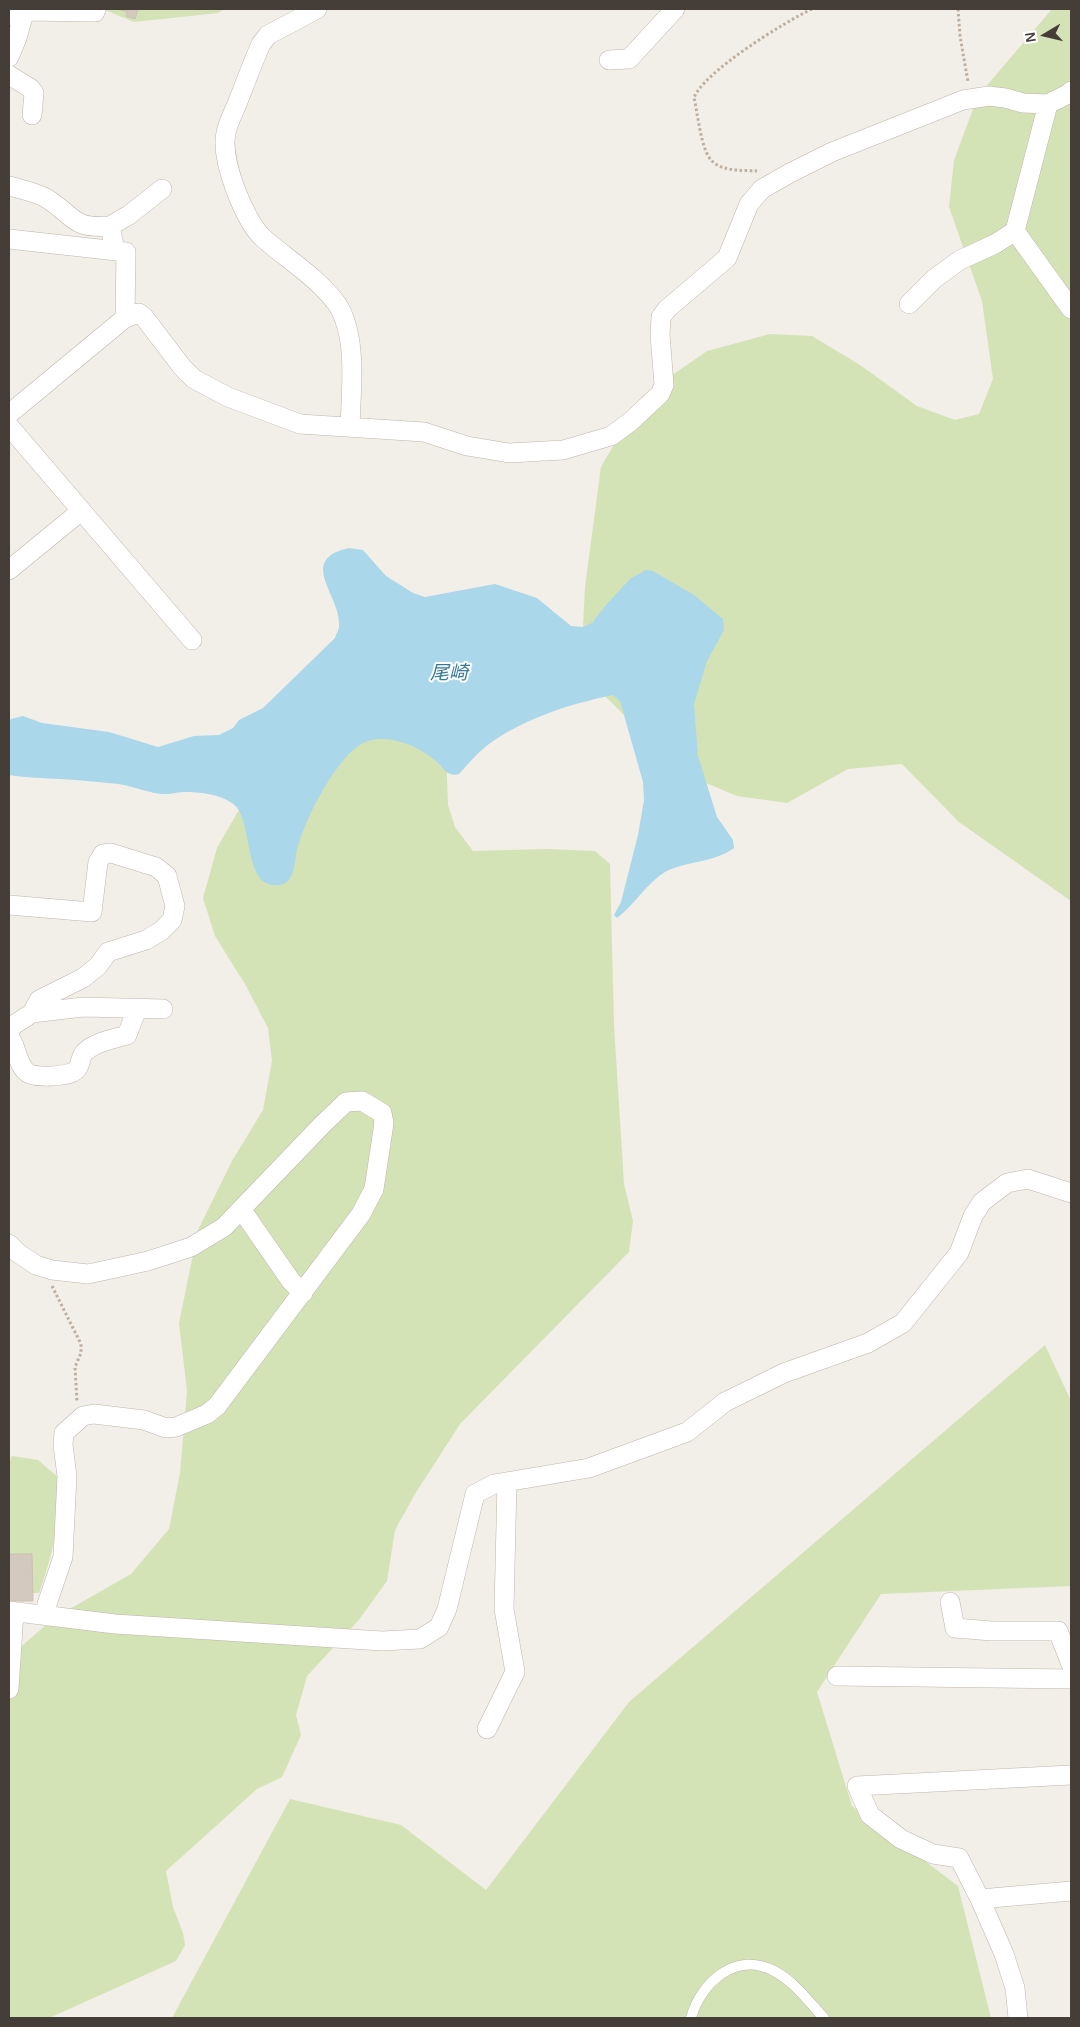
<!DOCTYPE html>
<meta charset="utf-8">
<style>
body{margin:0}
#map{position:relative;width:1080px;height:2027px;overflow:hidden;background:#f2eee8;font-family:Arial,sans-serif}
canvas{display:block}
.frame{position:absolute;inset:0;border:10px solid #453e38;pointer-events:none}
.north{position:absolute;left:1020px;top:10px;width:50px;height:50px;-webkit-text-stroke:4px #fff;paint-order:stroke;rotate:261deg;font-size:14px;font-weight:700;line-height:20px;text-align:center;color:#453e38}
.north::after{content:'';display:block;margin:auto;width:18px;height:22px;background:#453e38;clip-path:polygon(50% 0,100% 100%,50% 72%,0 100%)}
</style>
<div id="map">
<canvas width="1080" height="2027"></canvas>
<div class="frame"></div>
<div class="north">N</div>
</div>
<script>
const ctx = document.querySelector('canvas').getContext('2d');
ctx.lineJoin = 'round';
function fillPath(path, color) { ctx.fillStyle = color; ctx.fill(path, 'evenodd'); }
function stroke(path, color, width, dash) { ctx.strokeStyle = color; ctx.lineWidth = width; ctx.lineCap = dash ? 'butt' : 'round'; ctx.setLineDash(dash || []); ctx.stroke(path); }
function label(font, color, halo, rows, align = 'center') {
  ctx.font = font + ' Arial,"Noto Sans JP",sans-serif'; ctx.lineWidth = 4; ctx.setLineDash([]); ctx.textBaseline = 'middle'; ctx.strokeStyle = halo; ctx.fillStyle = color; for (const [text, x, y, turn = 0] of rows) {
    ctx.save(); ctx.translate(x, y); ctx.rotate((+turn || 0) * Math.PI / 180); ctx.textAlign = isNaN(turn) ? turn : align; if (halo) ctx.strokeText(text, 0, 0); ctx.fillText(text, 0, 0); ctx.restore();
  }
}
fillPath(new Path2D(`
 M105,9H224L218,13L134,22L105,10Z
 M1052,9H1071V901L959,822L902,764L848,769L787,803L737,796L682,773L596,687L582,648L585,587L601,467L642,396L707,351L770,334L812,336L860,365L917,406L955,420L979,414L993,379L982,301L949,207L954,160L978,96Z
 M311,720L445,724L448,805L455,827L473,851L547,849L595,851L610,864L614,1025L624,1184L633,1221L629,1252L460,1424L415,1494L395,1530L387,1581L358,1621L307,1676L296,1715L301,1735L282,1777L257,1789L166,1871L173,1907L183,1933L185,1945L176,1961L49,2018H9V1657L54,1618L131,1574L169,1529L180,1473L187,1391L179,1323L198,1230L232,1161L263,1110L272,1061L268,1028L245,984L215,936L203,898L217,848L252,787Z
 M1045,1345L1071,1401V1586L881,1594L817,1692L852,1806L958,1886L991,2018H172L290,1799L401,1825L486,1890L629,1702Z
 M12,1456L38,1460L59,1478C62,1517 52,1557 39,1593H9V1464Z`), '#d4e3b5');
fillPath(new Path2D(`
 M349,548L363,550L386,576L413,593L425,597L495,584L537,598L571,626L583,627L592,623L606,605L631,578L646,570L653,571L694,595L723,619L724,630L707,661L694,704L698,756L717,817L733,840L734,848C714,863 685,861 665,872C647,883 634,905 617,918L614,915L621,902L638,835L644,800L643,782L620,701L613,695C570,704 525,718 489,744C478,752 468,764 459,774C455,775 452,775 448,773C444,771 442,766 438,763C421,747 391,734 368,741C339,749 300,827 296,856C294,865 294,874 288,881C284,885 279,885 274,885C242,884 254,816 232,803C219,794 200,792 184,792C178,792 172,794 166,794C149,794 134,786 118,784C99,782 80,780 61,779C43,778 27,778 9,775V722L11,719L23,716L42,723L109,732L158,747L194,736L219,735L233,728L239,720L263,708L335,638C336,634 339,630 339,627C343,597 295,560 349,548Z`), '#aad7e9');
const building = new Path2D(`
 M117,9H138L135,19L126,16L127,12Z
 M9,1554H32L33,1601H9Z`);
fillPath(building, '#d3c9bf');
stroke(building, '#cdc0b3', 1);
const lane = new Path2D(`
 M691,2018C701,1982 736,1951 774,1971C794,1981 809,2002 824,2018`);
const street = new Path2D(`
 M317,9L268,35L261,44C252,64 245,84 237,104C233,113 228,123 226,133C220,159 244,220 263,238C288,260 317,277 337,304C358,336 351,391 350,427
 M9,16L25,11L95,12L96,9
 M9,57L17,38L25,9
 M609,60L629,59L675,9
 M9,75L30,88L34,93L32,115
 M1048,104L1015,231L1071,309
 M9,186C20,189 35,192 46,198C75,216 71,229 110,226L115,250
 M110,226L129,215L162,189
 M9,239L126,252L125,318
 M909,304L934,279L960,260L995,244L1015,231
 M9,414L125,318L139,313L144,317L182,367L194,379L228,397L300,424L424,432L467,446L509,453L563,450L611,436L630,422L660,394L664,385L660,334L661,317L667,309L727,258L749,204L762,189L790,173L832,152L963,100L989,96L1005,98L1023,103L1048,104L1068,94L1071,91
 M9,426L192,640
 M9,570L81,511
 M9,905L92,912L98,862L103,854L111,853L156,867L167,876L175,906L172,920L161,931L146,940L108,952L98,966L83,978L39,1000L32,1013L9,1028
 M32,1013L83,1007L163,1009
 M9,1036C17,1046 17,1066 28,1073C35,1078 69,1077 76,1070C81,1066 80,1057 84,1053C93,1042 114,1039 127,1035L137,1009
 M241,1209L291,1281L303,1293
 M9,1244L18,1253L36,1265L52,1270L88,1274L148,1261L191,1247L224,1227L322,1125L346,1102L362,1101L382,1113L384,1123L374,1189L361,1214L217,1406L207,1414L176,1427L166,1428L144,1420L94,1414L83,1416L64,1433L63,1445L67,1476L63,1557L47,1604V1616
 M950,1602L955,1628L992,1631H1058L1071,1664
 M9,1611L115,1624L382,1641L420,1639L439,1627L447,1609L475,1494L494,1484L589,1468L687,1432L725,1402L784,1373L868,1343L903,1323L959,1253L973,1216L982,1202L1007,1183L1028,1179L1071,1193
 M837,1676L1071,1679
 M9,1689L14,1612
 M487,1729L515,1672L504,1609L507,1482
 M1071,1775L857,1786L870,1815L901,1839L933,1854L959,1858L980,1899L1071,1891
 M980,1899L1004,1954L1015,1988L1018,2018`);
stroke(lane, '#bdb5ac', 11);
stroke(street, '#bdb5ac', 20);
stroke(new Path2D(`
 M958,9L960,36L968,82
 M757,171C744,170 723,172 712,161C701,151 698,114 694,98C702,73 786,21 812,9
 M52,1286L81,1344V1353L75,1367L77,1402`), '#bdaf9e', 3, [2.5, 2.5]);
stroke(lane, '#fff', 10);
stroke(street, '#fff', 19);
label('italic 19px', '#377a98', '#fff', [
 ["尾崎",449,674]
]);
</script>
